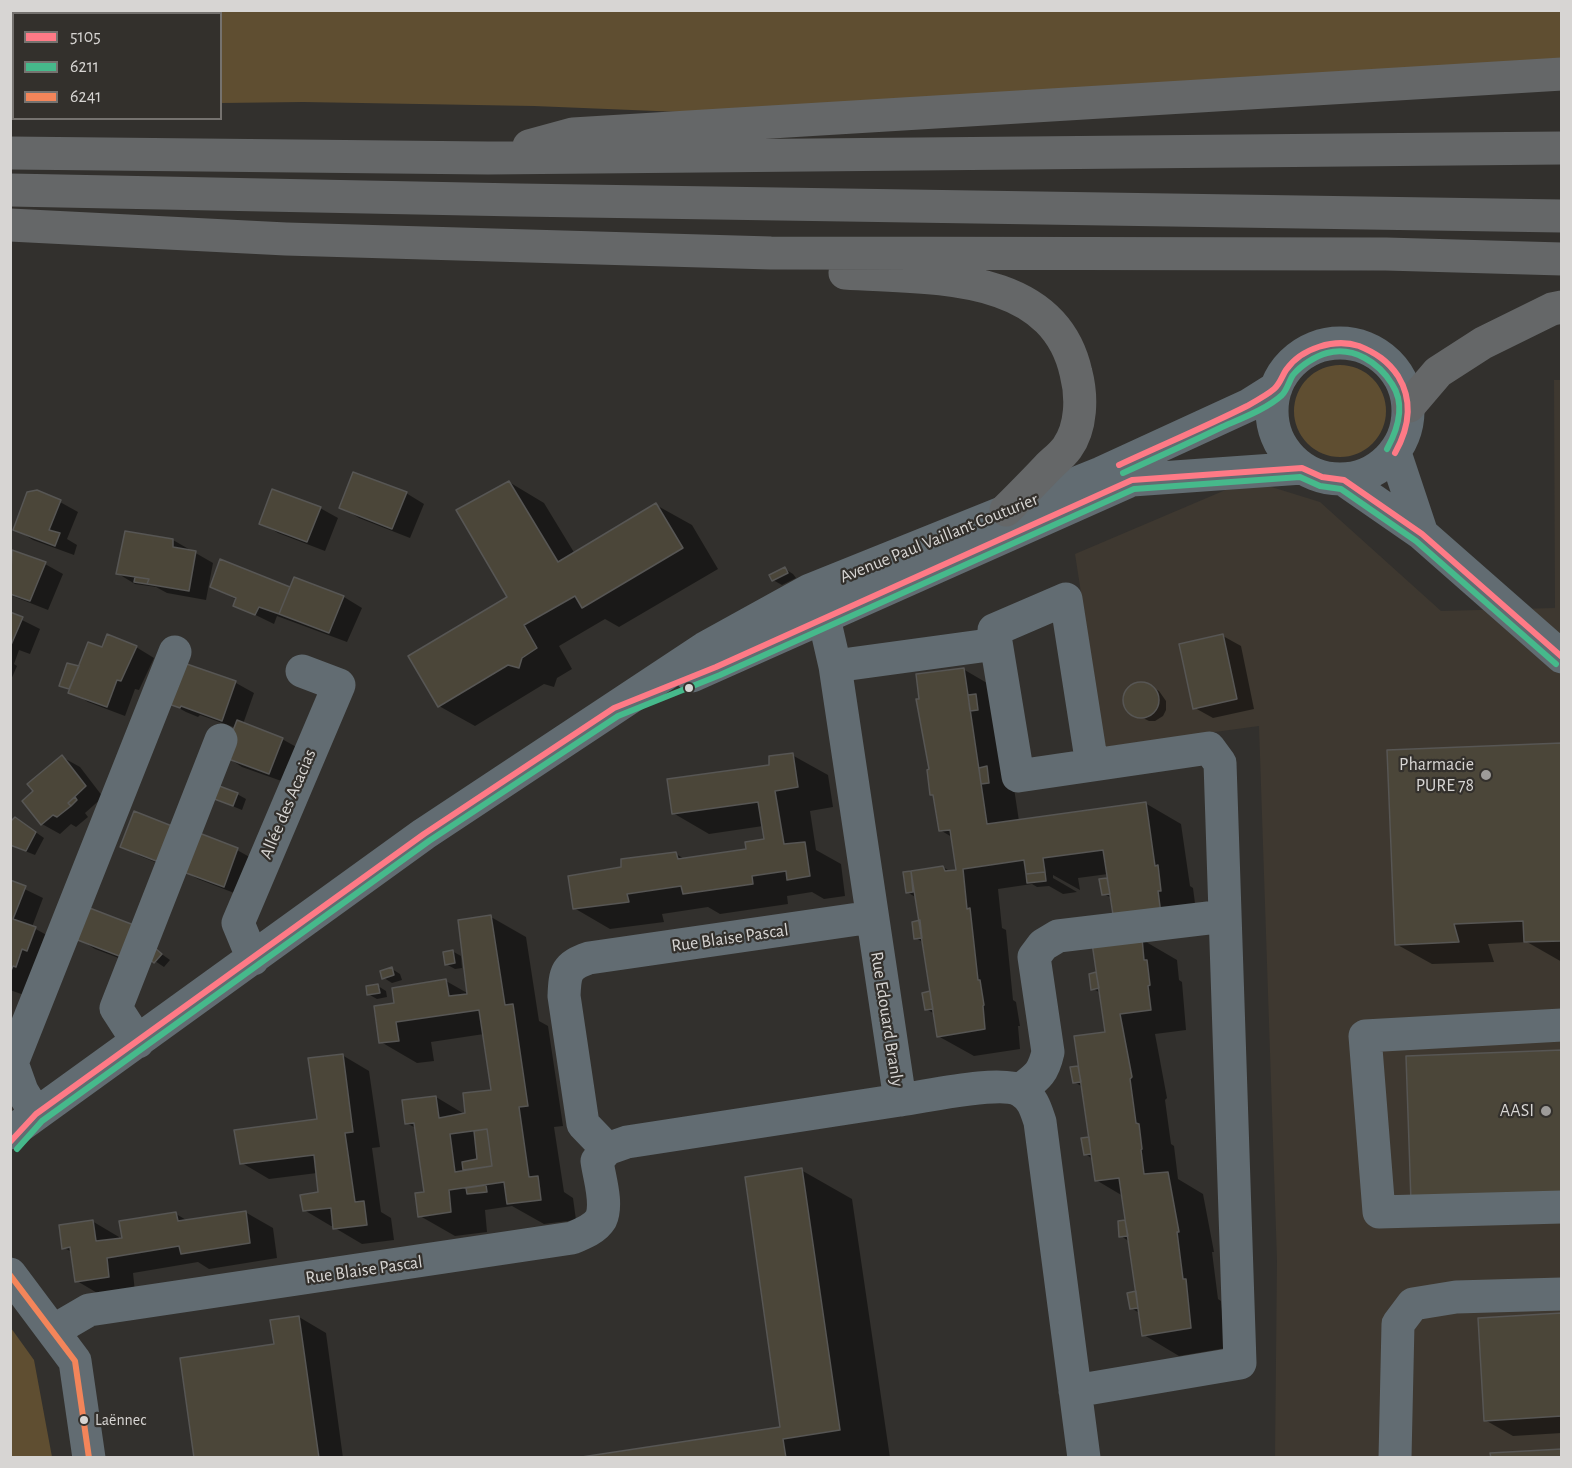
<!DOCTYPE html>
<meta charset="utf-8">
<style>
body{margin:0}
#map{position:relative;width:1572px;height:1468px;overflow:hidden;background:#32302d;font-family:"Alegreya Sans",sans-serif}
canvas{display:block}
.frame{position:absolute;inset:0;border:12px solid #d7d5d3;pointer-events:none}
.legend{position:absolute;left:12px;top:12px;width:210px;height:108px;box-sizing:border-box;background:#33302c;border:2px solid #75726f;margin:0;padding:8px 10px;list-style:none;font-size:18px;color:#d7d5d3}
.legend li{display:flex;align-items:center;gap:12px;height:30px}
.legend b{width:30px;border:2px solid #75726f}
</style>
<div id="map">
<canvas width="1572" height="1468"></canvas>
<div class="frame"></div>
<ul class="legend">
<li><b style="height:8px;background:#fe7a86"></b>5105</li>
<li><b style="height:8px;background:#46b98b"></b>6211</li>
<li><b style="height:8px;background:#f3855a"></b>6241</li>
</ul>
</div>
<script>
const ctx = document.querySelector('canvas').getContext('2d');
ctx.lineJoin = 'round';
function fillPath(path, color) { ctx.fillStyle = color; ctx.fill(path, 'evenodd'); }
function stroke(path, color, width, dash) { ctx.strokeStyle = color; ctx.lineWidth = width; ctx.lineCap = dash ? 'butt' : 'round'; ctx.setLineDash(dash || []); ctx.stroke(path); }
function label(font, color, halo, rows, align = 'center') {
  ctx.font = font + ' "Alegreya Sans",sans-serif'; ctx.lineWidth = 4.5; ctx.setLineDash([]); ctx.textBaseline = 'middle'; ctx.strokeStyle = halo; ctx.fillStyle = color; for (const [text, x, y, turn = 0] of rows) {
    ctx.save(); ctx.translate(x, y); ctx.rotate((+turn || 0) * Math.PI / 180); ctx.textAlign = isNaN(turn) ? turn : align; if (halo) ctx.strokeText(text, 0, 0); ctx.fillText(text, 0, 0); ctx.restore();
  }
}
fillPath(new Path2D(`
 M1554,380H1561V1457H1275L1277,1260L1259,726L1105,747L1075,554L1249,480L1320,502L1441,611L1555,608Z`), '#3e3830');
fillPath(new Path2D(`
 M1561,10L1562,62L827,118L534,106L303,102L221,103L220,14H14V106H11L10,11Z
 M1294 411a46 46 0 1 1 92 0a46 46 0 1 1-92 0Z
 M11,1328L34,1360L52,1457H11Z`), '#5f4e31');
fillPath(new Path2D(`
 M509,482L544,503L575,554L656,505L692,525L718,569L619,627L605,619L559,646L572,669L557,678L554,687L544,684L475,726L439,706L510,597Z
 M406,493L424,504L410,538L359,518L341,507Z
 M60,502L78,512L67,539L77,545L74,555L33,540L15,529Z
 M320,508L338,518L325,551L278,533L261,523Z
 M173,540L213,563L206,600L167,593L156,587L135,584L117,573ZM141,577L156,579H140Z
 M13,552L45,564L63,574L48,610L10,595V558Z
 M785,569L793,574L796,578L782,585L773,580Z
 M295,579L344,597L362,608L347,642L277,616L274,624L235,605L237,600L212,587L291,589Z
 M10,614L40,629L30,654L19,650L14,664L17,666L10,682Z
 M1223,636L1241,646L1254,709L1213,718L1195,708Z
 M136,647L154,658L139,690L135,689L125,716L88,702L61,685L78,668L102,649Z
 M182,664L236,683L254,693L243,724L282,739L300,749L287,783L242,767L225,756L236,728L200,715L198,717L186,712L168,702Z
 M963,669L999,690L1019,821L1145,803L1181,824L1190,886L1193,888L1196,911V934L1103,894L1101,880L1109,879L1108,874L1078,878L1080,890L1053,875V878L1077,892L1063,894L1049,886L1037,887L1032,884L998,889L1002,928L1006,930L1013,1000L1016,1002L1020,1026H1018L1020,1049L974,1056L938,1036L935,1014L926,1009L931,992L924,943L916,938L920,922L917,898L907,892L905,873L943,867L951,872L958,871L952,837L940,830Z
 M1138,684L1150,686L1159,691L1166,701V710L1163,716L1155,721H1149L1131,712L1125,702L1128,690Z
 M1562,744V962L1527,942L1488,944L1494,962L1432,964L1396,944Z
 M792,755L828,775L833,807L810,811L816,850L841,864L845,896L824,899L812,892L787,896L788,904L720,914L708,907L662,914L664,922L610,929L574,908L676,854L686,860L747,851L765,840L763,826L709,834L673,813Z
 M62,757L80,767L103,797L85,813L88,817L76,827L71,824L60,834L42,824L24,801L35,791Z
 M237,794L246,799L242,810L220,801Z
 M24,824L44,838L35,855L10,845Z
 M122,846L237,850L255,860L242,896L198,879L183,871L182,873L140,856Z
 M10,882L43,898L32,927L54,939L24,995L10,990Z
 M491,917L526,937L539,1021L548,1026L563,1126L554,1127L564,1192L573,1198L576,1220L544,1224L512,1206L485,1210L487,1232L455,1236L420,1216L425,1194L416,1128L406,1123L436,1097L466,1115L493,1091L484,1034L431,1042L434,1061L417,1063L381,1042L396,1004L446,981L469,994ZM480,1184L482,1187L468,1189V1186Z
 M77,938L156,950L170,960L164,967L149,957L145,968L95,949Z
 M1141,939L1177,960L1179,980L1182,982L1186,1030L1155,1034L1167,1098L1165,1100L1171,1144L1174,1146L1178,1179L1203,1194L1214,1252H1212L1218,1299L1221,1301L1226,1348L1179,1356L1144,1335L1141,1314L1131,1308L1137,1292L1130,1242L1121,1236L1119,1222L1127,1221L1123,1196L1096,1180L1093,1159L1085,1154L1090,1138L1083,1087L1074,1082L1072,1068L1080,1067L1106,1033L1101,993L1093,989L1090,975L1098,974Z
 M452,951L461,956L462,968L455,969L446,964Z
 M392,969L400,974L402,980L392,983L384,978Z
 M378,986L386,991L387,997L377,999L368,994Z
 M342,1055L369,1071L380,1147L372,1148L381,1212L391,1218L394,1240L362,1244L335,1228L334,1226H331L304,1210L320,1193L317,1173L269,1179L242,1163L319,1120Z
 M801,1170L852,1199L890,1458H586L782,1429Z
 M245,1212L273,1228L277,1258L209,1269L198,1262L133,1273L135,1292L104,1297L77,1281L72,1252L64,1248L92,1221L119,1237L120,1240L176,1214L188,1221Z
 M1562,1315V1433L1513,1436L1485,1420Z
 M299,1317L326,1333L343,1458H196L276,1346Z`), '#0007');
const building = new Path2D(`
 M353,472L407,492L392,529L339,508Z
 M509,481L558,562L656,503L683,548L582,608L575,596L524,625L537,648L522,658L519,668L508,665L438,707L408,656L507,597L456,510Z
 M272,489L321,507L307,542L259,524Z
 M37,490L61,500L49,530L60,533L55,546L13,530L27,492Z
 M125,531L173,539V547L196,551L189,591L147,584L149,579L116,574Z
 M12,550L46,562L30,601L10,594Z
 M220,559L290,587L279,614L259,607L255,615L233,606L236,598L210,587Z
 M785,567L788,573L772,581L769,575Z
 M135,577L149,579L147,584L134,582Z
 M294,577L344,596L329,633L279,614Z
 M10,612L23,617L11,645H10Z
 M107,634L137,646L121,681L117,680L107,707L68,693L88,642L102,647Z
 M1223,634L1237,699L1193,709L1179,644Z
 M181,662L236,681L222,721L181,706L180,708L166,703Z
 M67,663L79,666L69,689L59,686Z
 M964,668L987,824L1146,802L1155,866L1158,865L1161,891H1158L1161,914L1114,921L1103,850L1043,858L1045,872L1026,874L1024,860L963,869L967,909L970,908L978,980H980L984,1005L983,1006L985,1029L937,1037L911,871L943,866L945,871L956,870L950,830L939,831L933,795H930L927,770L929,769L916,699H919L916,674Z
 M1123 700a18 18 0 1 1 36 0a18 18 0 1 1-36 0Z
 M976,694L978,710L970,711L968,695Z
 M237,720L283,738L269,774L223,757Z
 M1562,743V941L1524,942L1523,921L1454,924L1459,942L1395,945L1387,750Z
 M793,753L798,787L775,791L784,844L805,842L810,876L787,880L786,871L752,876L753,884L683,894L681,886L627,894L629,902L573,909L568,876L621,867V859L676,852L678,859L746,849L745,842L764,839L758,802L672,814L667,779L769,765V756Z
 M62,755L86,786L68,803L71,806L57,817L53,815L41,825L22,801L33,791L27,784Z
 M987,766L989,783L981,784L979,768Z
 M214,784L238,793L233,806L209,797Z
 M75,797L77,800L71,806L68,803Z
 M134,811L177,828L164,864L120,847Z
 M15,817L36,832L26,851L10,845V822Z
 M194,831L238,848L224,887L178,870Z
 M911,871L913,892L906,893L903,872Z
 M1045,872L1046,881L1027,883L1026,874Z
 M1107,878L1110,894L1102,895L1099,879Z
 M10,880L26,886L13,919L36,927L27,951L22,949L16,967L13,966L10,973Z
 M87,907L139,927L127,959L75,939Z
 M491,915L505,1005L513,1004L528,1106L519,1107L529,1177L538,1176L541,1200L507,1204L504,1182L449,1190L451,1212L418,1217L415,1193L424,1192L414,1123L405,1124L402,1100L436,1096L439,1118L465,1113L463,1093L491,1090L479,1010L396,1022L399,1041L379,1043L374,1006L394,1003L392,988L446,979L449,996L467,994L458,920ZM487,1129L492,1166L455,1172L450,1134Z
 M920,920L922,938L914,939L912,922Z
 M1142,938L1144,960H1147L1150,985L1148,986L1151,1010L1120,1014L1132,1077L1130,1079L1136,1123L1139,1124L1142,1149L1141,1150L1144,1174L1168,1172L1179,1232H1177L1183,1279H1186L1191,1328L1142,1336L1119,1178L1095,1181L1074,1036L1105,1032L1092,943Z
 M155,948L162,954L154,963L146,956Z
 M453,950L455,963L445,965L443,952Z
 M392,967L394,975L382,979L380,971Z
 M1096,972L1099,988L1091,990L1089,974Z
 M378,984L380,993L367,995L366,986Z
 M930,991L933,1009L925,1010L922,993Z
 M1562,1050V1196L1411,1202L1406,1056Z
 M343,1054L353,1132L345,1133L355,1202L364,1201L367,1225L333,1229L331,1208L303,1211L300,1195L318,1192L314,1155L240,1164L234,1130L317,1119L308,1058Z
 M1078,1066L1081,1082L1073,1083L1070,1067Z
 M487,1129L492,1166L463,1170L462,1162L477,1159L474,1131Z
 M1089,1137L1091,1154L1084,1155L1081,1138Z
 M802,1168L840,1430L783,1439L786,1458H575L780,1427L745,1177Z
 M486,1185L487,1192L467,1194L466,1188Z
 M246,1211L250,1243L181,1254L179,1246L107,1258L109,1277L75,1282L70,1247L62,1249L59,1225L93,1220L96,1241L122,1238L119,1221L176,1212L178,1221Z
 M1125,1220L1128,1236L1119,1237L1118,1221Z
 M1136,1291L1138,1308L1130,1309L1127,1293Z
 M1562,1313V1416L1484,1421L1478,1318Z
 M299,1316L319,1458H194L180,1358L274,1344L270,1320Z
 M1562,1449V1458H1491L1490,1453Z`);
fillPath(building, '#4b4639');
stroke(building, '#575654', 1.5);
stroke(new Path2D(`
 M1272 411a68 68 0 1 1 136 0a68 68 0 1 1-136 0Z
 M1395,453L1422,534
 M1344,480L1422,534L1562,657
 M810,590L824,618L835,666L900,1100C925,1097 1001,1079 1021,1091C1033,1098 1036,1110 1040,1122L1084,1458
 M835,666L996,644
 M692,676L1132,480L1302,468
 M253,959L238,923L339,685L302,671
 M1562,1025L1365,1036L1379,1212L1562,1207
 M138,1042L116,1008L221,740
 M1020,1090C1037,1077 1043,1074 1048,1052L1034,957L1043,945L1058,936L1225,916
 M36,1114L22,1091L12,1063L175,652
 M10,1133L424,834L705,648L810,590L1101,473L1249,405L1276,388
 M607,1149L583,1124L564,996C565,972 566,966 589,958L872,917
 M10,1274L75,1361L89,1458
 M53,1331L89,1310L572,1238C582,1234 595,1229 601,1219C608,1203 599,1177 597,1161L607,1149L627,1142L900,1100
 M1075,1391L1240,1363L1220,763L1209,748L1018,776L994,630L1066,599L1092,765
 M1395,1458L1398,1324L1413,1304L1456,1297L1562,1294`), '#626c72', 33);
stroke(new Path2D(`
 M529,146L573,134L1562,74
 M10,153L488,158L1562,148
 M10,190L519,200L1562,216
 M10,225L286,239L771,253L1386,254L1562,259
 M845,273C927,279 1053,269 1076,373C1082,396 1082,427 1067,448C1062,455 1054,461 1048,467C1034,482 1020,496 1006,510
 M1409,406L1438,372L1483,343L1552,309L1562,307`), '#656768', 33);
stroke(new Path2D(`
 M1119,465C1162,445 1205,427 1247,406C1256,401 1267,395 1274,389C1280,384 1282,376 1286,370C1301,348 1335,338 1359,346C1376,353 1388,361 1398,376C1414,402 1409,428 1395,453
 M10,1142L36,1114L424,834L614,708L716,667L1132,480L1302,468L1322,477L1344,480L1422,534L1562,657`), '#fe7a86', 6);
stroke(new Path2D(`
 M1123,473C1156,458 1189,443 1222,427C1240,419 1267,409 1282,395C1287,390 1289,381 1293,375C1301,365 1316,356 1327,353C1354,346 1379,363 1392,384C1406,405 1398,429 1387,449
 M17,1149L42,1121L429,841L618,716L720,675L1134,489L1300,477L1320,486L1341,489L1416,541L1556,664`), '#46b98b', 6);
stroke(new Path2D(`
 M10,1275L75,1361L89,1458`), '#f3855a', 6);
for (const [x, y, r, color] of [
 [689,688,5,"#d7d5d3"],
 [1486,775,6,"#9d9b99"],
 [1546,1111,6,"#9d9b99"],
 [84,1420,5,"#d7d5d3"]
]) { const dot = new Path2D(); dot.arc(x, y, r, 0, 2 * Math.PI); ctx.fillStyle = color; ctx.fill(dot); stroke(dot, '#33302c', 2); }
label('16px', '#d7d5d3', '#33302c', [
 ["Laënnec",95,1420]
], 'left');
label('18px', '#d7d5d3', '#33302c', [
 ["Avenue Paul Vaillant Couturier",939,538,-22],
 ["Allée des Acacias",288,804,-67],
 ["Rue Blaise Pascal",730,938,-8],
 ["Rue Edouard Branly",887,1019,81],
 ["Rue Blaise Pascal",364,1270,-8]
]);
label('18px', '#d7d5d3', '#33302c', [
 ["Pharmacie",1474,765],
 ["PURE 78",1474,786],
 ["AASI",1534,1111]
], 'right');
</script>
